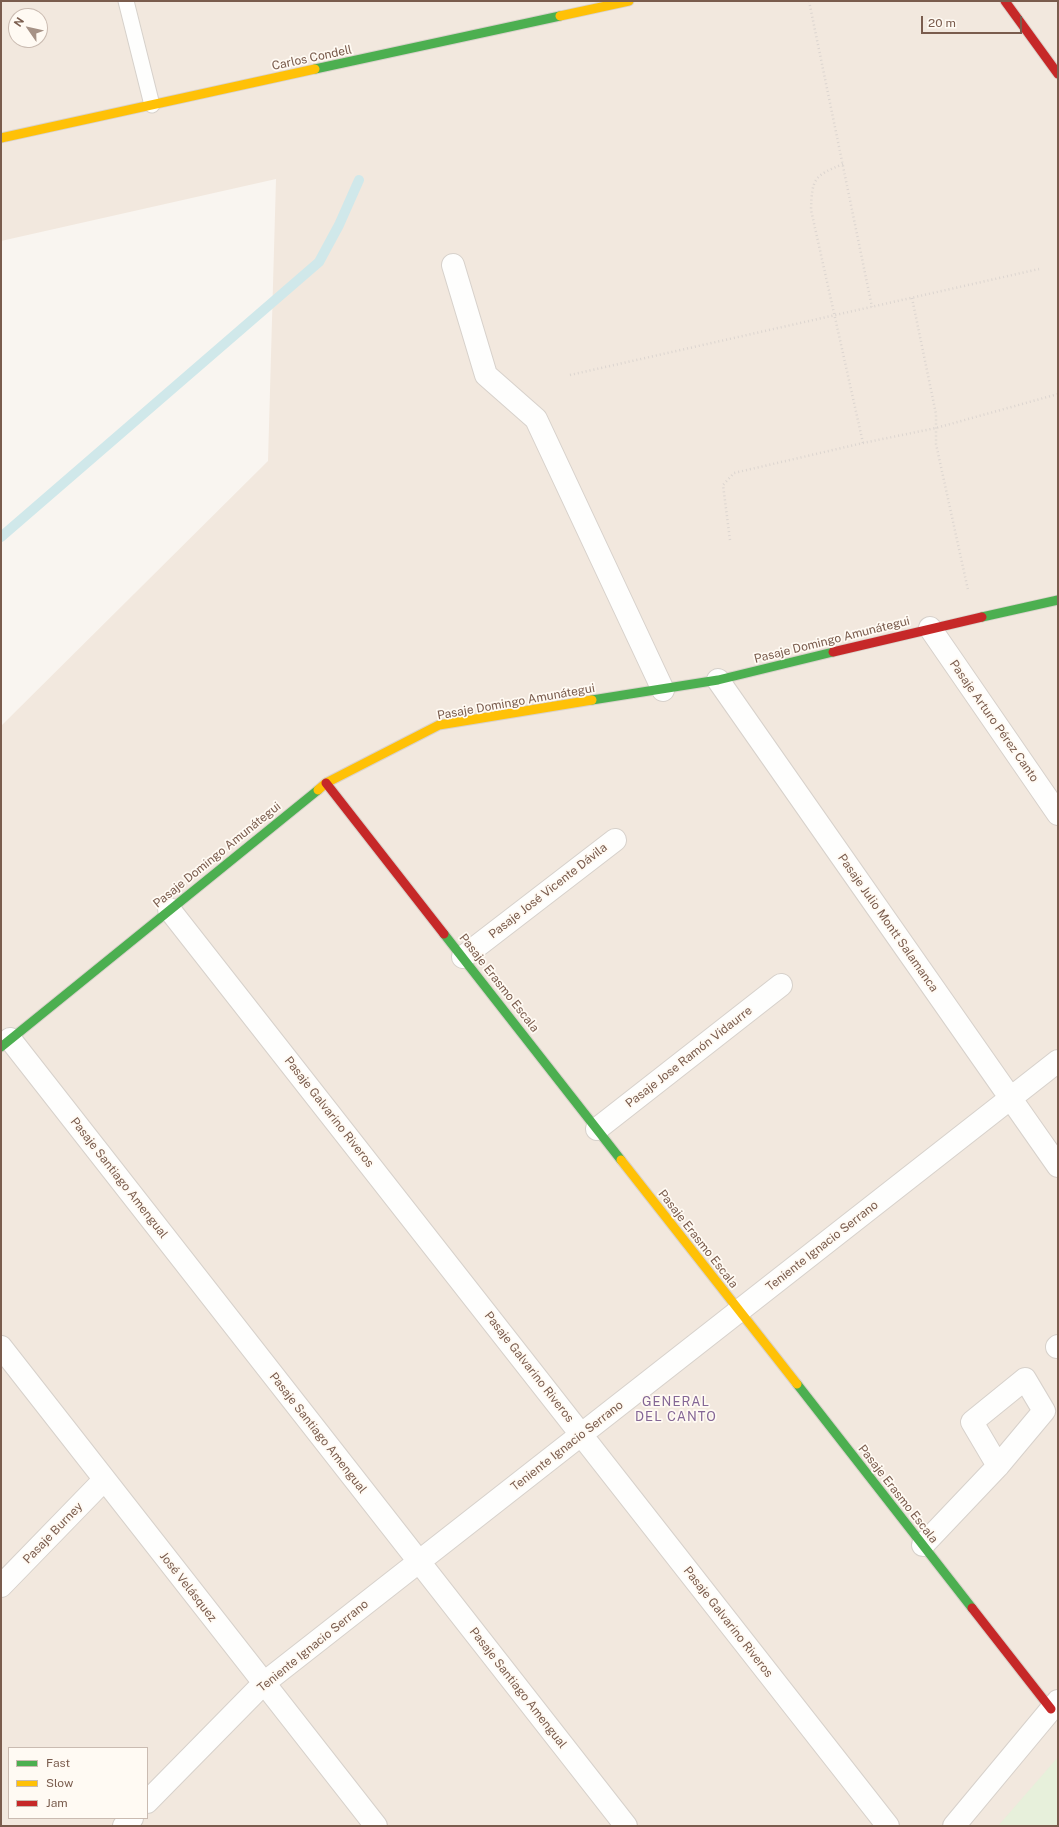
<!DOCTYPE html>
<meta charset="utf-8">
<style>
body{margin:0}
#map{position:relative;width:1059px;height:1827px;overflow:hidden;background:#f9f5f0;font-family:"Public Sans",sans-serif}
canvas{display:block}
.frame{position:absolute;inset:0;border:2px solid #7a5c4d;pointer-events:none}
.legend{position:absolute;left:8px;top:1747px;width:140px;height:72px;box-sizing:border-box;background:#fffaf3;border:1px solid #cabbb1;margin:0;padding:5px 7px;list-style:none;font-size:12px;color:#7a5c4d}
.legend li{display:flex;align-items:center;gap:8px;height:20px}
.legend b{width:20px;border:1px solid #cabbb1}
.north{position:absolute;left:8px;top:8px;width:40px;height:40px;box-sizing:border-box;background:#fffaf3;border:1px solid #cabbb1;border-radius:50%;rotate:304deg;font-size:11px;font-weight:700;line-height:16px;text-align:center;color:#7a5c4d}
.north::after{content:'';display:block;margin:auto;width:14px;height:18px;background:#a69286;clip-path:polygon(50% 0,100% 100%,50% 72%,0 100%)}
.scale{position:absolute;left:921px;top:16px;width:101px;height:18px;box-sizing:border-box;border:2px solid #7a5c4d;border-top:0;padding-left:5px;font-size:12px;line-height:14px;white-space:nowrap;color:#7a5c4d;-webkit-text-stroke:3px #fffaf3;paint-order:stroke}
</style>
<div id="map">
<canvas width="1059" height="1827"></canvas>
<div class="frame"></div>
<ul class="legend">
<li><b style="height:5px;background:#4caf50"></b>Fast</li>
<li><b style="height:5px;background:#ffc107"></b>Slow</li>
<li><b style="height:5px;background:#c62828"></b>Jam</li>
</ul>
<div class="north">N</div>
<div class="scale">20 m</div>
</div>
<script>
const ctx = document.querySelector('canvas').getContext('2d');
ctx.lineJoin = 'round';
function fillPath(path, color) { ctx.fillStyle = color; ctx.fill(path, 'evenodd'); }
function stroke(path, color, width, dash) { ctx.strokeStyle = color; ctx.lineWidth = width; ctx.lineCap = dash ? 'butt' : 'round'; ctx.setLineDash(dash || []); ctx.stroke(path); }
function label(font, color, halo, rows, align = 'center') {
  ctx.font = font + ' "Public Sans",sans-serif'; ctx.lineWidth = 3.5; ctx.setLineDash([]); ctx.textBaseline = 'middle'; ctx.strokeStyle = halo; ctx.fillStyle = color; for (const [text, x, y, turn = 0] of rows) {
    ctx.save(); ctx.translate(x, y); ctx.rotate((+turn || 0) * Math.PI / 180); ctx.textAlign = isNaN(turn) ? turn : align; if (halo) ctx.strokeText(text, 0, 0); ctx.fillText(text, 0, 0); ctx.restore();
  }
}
fillPath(new Path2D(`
 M1,1H1058V1826H1V726L268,461L276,179L1,241ZM16,16H40V40H16ZM9,1748H147V1818H9Z`), '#f2e8de');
fillPath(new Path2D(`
 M1058,1757V1826H998Z`), '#e7f0db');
stroke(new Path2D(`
 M1,537L319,262L339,225L359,180`), '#d0e8ea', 10);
const lane = new Path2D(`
 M126,1L152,105`);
const street = new Path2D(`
 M453,265L486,375L536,419L663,690
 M930,628L1058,814
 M718,680L1058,1166
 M169,909L888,1826
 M463,957L615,840
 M10,1039L626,1826
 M597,1129L781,985
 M1,1347L376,1826
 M1057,1347L1058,1346
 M923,1545L998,1466L1044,1411L1025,1379L972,1422L998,1466
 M1,1586L104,1480
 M147,1802L264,1683L1058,1061
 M124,1826L132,1818
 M954,1826L1058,1701`);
const fast = new Path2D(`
 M315,69L560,16
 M982,617L1058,600
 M592,700L718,680L833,652
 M444,934L621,1160
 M1,1047L318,790
 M797,1384L972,1608`);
const slow = new Path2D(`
 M560,16L629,1
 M1,138L315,69
 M318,790L326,783L439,725L592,700
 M621,1160L797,1384`);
const jam = new Path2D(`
 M1005,1L1058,74
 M833,652L982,617
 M326,783L444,934
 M972,1608L1051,1709`);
stroke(lane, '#d7d1cb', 17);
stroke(street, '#d7d1cb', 24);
stroke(fast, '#d9d2cb', 11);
stroke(slow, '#d9d2cb', 11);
stroke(jam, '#d9d2cb', 11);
stroke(new Path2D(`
 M809,1L872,307
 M843,164C814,176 812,178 811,210L863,443
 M912,298L936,414V444L968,590
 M570,375L1039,269
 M730,540L723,485L734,473L863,443L936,428L1058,394`), '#dcd5d0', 2.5, [1, 3]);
stroke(lane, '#fefefd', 15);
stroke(street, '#fefefd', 22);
stroke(fast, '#4caf50', 9);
stroke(slow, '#ffc107', 9);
stroke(jam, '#c62828', 9);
label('12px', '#7a5c4d', '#fffaf3', [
 ["Carlos Condell",312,58,-12],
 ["Pasaje Domingo Amunátegui",832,640,-14],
 ["Pasaje Domingo Amunátegui",516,702,-10],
 ["Pasaje Arturo Pérez Canto",994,721,55],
 ["Pasaje Domingo Amunátegui",217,855,-39],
 ["Pasaje José Vicente Dávila",548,891,-38],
 ["Pasaje Julio Montt Salamanca",888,923,55],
 ["Pasaje Erasmo Escala",499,983,52],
 ["Pasaje Jose Ramón Vidaurre",689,1057,-38],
 ["Pasaje Galvarino Riveros",329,1112,52],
 ["Pasaje Santiago Amengual",119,1178,52],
 ["Pasaje Erasmo Escala",698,1239,52],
 ["Teniente Ignacio Serrano",822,1246,-38],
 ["Pasaje Galvarino Riveros",529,1367,52],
 ["Pasaje Santiago Amengual",318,1433,52],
 ["Teniente Ignacio Serrano",567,1446,-38],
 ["Pasaje Erasmo Escala",898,1494,52],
 ["Pasaje Burney",53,1533,-46],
 ["José Velásquez",188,1587,52],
 ["Pasaje Galvarino Riveros",728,1622,52],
 ["Teniente Ignacio Serrano",313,1646,-39],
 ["Pasaje Santiago Amengual",518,1688,52]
]);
ctx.letterSpacing = '1px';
label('13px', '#846695', '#fffaf3', [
 ["GENERAL",676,1402],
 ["DEL CANTO",676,1417]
]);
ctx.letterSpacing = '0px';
</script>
